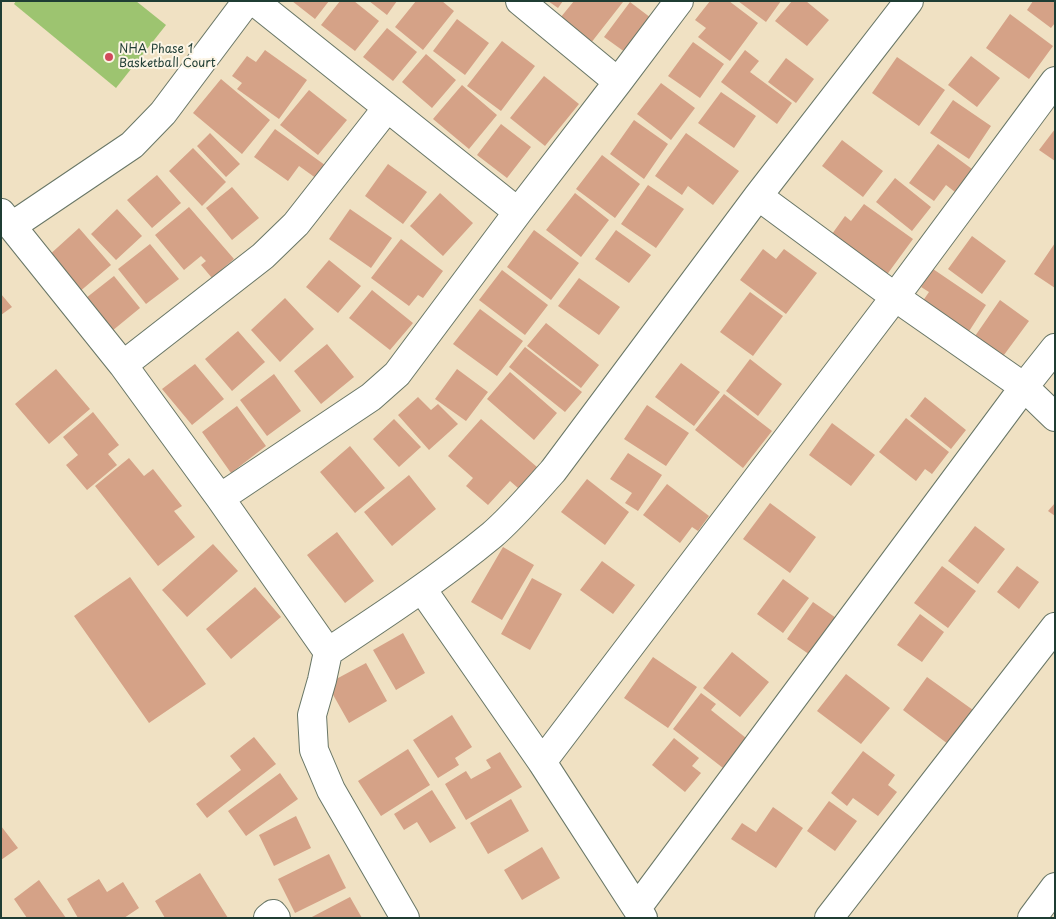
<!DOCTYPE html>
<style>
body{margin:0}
#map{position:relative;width:1056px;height:919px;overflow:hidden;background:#f0e1c3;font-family:"Playpen Sans",sans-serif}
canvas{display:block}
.frame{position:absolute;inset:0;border:2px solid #1f3d34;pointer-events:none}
</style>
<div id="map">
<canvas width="1056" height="919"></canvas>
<div class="frame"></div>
</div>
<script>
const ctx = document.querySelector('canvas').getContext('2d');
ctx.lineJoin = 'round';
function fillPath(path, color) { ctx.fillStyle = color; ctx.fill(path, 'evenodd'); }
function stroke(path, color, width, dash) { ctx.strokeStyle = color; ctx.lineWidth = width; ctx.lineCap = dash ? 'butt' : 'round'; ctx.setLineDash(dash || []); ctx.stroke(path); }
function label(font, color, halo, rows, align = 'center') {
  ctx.font = font + ' "Playpen Sans",sans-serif'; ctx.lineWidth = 4; ctx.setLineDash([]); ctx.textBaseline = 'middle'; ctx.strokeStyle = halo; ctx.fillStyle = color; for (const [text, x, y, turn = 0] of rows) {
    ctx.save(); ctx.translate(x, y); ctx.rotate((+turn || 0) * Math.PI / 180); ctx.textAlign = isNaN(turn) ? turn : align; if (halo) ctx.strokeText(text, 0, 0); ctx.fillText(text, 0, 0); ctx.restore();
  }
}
fillPath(new Path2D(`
 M16,1H136L166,25L116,88L14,4Z`), '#9dc470');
fillPath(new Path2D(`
 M292,1H329L315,19Z
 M340,1H354L379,21L355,51L321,25Z
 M369,1H397L387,15Z
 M416,1H442L454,11L423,50L395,27Z
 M548,1H563L558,8Z
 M574,1H622L623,2L587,48L556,23Z
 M710,1H729L758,23L730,61L698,37L706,28L695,20Z
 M738,1H781L766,22Z
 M792,1H806L829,20L807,46L775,21Z
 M1033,1H1055V23L1051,28L1027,10Z
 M630,2L655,21L629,55L604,37Z
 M1010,14L1053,46L1029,79L986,48Z
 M457,19L489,43L465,75L433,51Z
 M387,28L417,52L393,81L363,57Z
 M502,41L535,66L501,111L467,86Z
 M693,42L724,64L700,98L668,76Z
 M265,50L307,80L279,119L237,89L242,83L232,76L247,56L256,62Z
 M745,50L759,61L750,72L792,103L777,124L721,82Z
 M426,54L456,80L432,108L402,82Z
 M971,56L1000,78L977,107L948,85Z
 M897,57L945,90L919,126L872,93Z
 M786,58L814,79L796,103L768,82Z
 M544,76L579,104L545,146L510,118Z
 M221,79L270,120L242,154L193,113Z
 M661,83L695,108L671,140L637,114Z
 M462,85L497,115L469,149L433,119Z
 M309,90L347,120L318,155L280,125Z
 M721,92L756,116L734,148L698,123Z
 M953,100L991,126L969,159L930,133Z
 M634,120L668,144L644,179L610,154Z
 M501,124L531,147L507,178L477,155Z
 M275,129L329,168L320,181L299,166L288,181L254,157Z
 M1055,129V161L1039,150Z
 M210,133L240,164L226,177L197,146Z
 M686,133L739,171L713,205L688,186L682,195L655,176Z
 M842,140L883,171L863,197L822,166Z
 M938,144L972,169L955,192L946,185L934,201L909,183Z
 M193,148L226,182L202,206L169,171Z
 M602,155L640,184L615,218L576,189Z
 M388,164L427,192L403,224L365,196Z
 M157,175L181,203L152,228L127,200Z
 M895,178L931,207L912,231L876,202Z
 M648,185L684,209L656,248L621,224Z
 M232,187L259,218L232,240L206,208Z
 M440,193L473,223L443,256L410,226Z
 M575,193L609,220L581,257L546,230Z
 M864,204L913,239L883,280L832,234L845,216L851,221Z
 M189,207L234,259L212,278L201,265L206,261L201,256L184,270L155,235Z
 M117,209L142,236L116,260L91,234Z
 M350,209L392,238L371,268L329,239Z
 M79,228L111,265L78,293L47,257Z
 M534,230L579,263L551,300L507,267Z
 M616,230L651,255L629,283L595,259Z
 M972,236L1006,261L982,294L948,269Z
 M401,239L443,271L423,298L418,295L409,306L371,278Z
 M1055,243V288L1034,274Z
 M150,244L179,279L146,304L118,269Z
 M763,249L776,259L784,249L817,273L786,314L740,280Z
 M329,260L361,286L338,313L306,287Z
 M933,269L986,305L966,336L920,305L929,292L921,287Z
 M502,270L548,305L525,335L479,300Z
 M114,276L140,308L112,331L86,298Z
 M579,278L620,307L599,335L558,306Z
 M372,290L413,323L390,350L349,318Z
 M750,292L783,316L753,356L720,332Z
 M1,294L12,307L1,315Z
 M285,298L314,329L280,362L251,330Z
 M1000,300L1029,321L1001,359L973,339Z
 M480,309L523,341L497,376L453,344Z
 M546,323L599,365L581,388L527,346Z
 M238,331L265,362L232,391L205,359Z
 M327,344L354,377L321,404L294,371Z
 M525,347L582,392L565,412L509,367Z
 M750,359L782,384L758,416L726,391Z
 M681,363L720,392L694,426L655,397Z
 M195,364L224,399L192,425L162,389Z
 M56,369L90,409L49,444L15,404Z
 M457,369L488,392L466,421L435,399Z
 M510,372L557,413L534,440L487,399Z
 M274,374L301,411L267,436L240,400Z
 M724,394L772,431L743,468L695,430Z
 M418,397L431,410L438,404L458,424L429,450L398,415Z
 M925,397L966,430L951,449L910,416Z
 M647,405L689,433L666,466L624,439Z
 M237,406L266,446L231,473L202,432Z
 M93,412L119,445L108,454L117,465L87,490L66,465L78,455L63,437Z
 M906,418L949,452L932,474L925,469L916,481L879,452Z
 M394,419L421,447L399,467L373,439Z
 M481,419L537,467L518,488L510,481L488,505L466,486L473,478L448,456Z
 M832,423L875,455L851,486L809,455Z
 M350,446L385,488L355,513L320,472Z
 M628,453L662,475L638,511L625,503L632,493L610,479Z
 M129,458L144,476L153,469L182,506L174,511L195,537L158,566L95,486Z
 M409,475L436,509L392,546L364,512Z
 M587,479L629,512L605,545L561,512Z
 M667,484L709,516L698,531L692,527L680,543L643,515Z
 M770,503L816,537L790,573L743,539Z
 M1055,503V516L1048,511Z
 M975,526L1005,549L978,584L948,561Z
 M337,532L374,581L345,603L307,555Z
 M213,544L238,571L187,617L162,590Z
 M503,547L534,565L502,620L471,602Z
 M602,561L635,585L613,614L580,590Z
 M942,566L976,591L948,628L914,603Z
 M1017,566L1039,582L1019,609L997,592Z
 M130,577L206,684L149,723L74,616Z
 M532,578L562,594L530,650L501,634Z
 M783,579L809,598L783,633L757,614Z
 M255,587L281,617L231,659L206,629Z
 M813,602L839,620L813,657L787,639Z
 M920,614L944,632L922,662L897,645Z
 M403,633L425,673L396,690L373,650Z
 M732,652L769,682L740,717L703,688Z
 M653,657L697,687L668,728L624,698Z
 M366,663L387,701L349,723L327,684Z
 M846,674L890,708L861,744L817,711Z
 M927,677L973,710L948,744L903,710Z
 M701,693L716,704L711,710L746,738L723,768L673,729Z
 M452,715L472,747L455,758L459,765L438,778L413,740Z
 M254,737L276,764L207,818L196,804L241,770L230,756Z
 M674,738L699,758L692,766L701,773L685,792L652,765Z
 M408,749L430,785L381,816L358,781Z
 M863,751L895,775L888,785L897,792L878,816L853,798L847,806L831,793Z
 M500,752L522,787L466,820L445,784L466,771L471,779L491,768L486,760Z
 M280,773L298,799L246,836L228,811Z
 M432,790L456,828L430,843L417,822L404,830L394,814Z
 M511,799L529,831L488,854L470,823Z
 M829,801L857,821L835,851L807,831Z
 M773,807L803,828L776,868L731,839L742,823L756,832Z
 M296,816L311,848L274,866L259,835Z
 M1,826L18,848L1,860Z
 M542,847L560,878L522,900L504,870Z
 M329,854L346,888L295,913L278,879Z
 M200,873L228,918H165L155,901Z
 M99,879L107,892L123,882L139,908L124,918H78L67,899Z
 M39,880L66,918H27L14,899Z
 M350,897L362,918H310Z`), '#d5a287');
const minor = new Path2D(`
 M254,1L518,212
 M520,1L618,82
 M758,196L895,297L1024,387L1055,417
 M1,213L123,365L220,498L328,652
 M12,226L132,145L163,113L247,1
 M123,365L263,256L296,224L387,108
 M220,498L371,397L397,374L518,212L618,82L679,1
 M422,589L542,762L643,918
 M542,762L895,297L1055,81
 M637,908L1024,387L1055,348
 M268,918L273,914L276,918
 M405,918L331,790L314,750L312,715L322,680L328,652C384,615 440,578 492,535C514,516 533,493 553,471L758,196L909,1
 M829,918L1055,627
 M1032,918L1055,887`);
stroke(minor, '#687666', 30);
stroke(minor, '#fff', 28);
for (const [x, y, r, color] of [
 [109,57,5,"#d1495b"]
]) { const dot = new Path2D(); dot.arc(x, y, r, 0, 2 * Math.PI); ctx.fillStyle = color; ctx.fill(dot); stroke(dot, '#fcf5e5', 2); }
label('12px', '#1f3d34', '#fcf5e5', [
 ["NHA Phase 1",119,50],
 ["Basketball Court",119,64]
], 'left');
</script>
